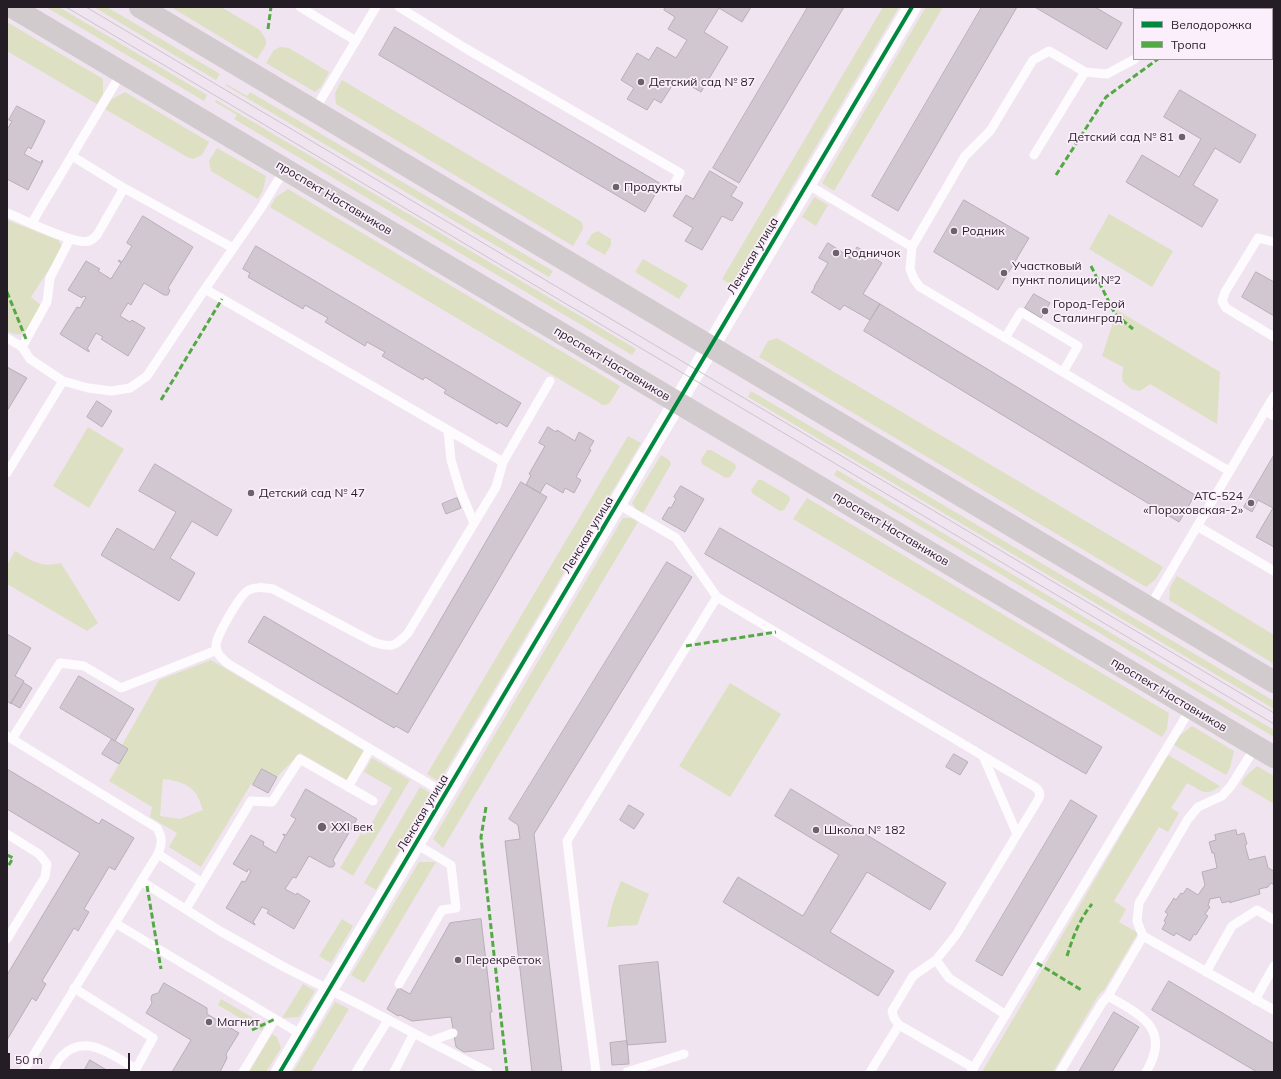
<!DOCTYPE html>
<meta charset="utf-8">
<style>
body{margin:0}
#map{position:relative;width:1281px;height:1079px;overflow:hidden;background:#f0e4f0;font-family:Mulish,sans-serif}
canvas{display:block}
.frame{position:absolute;inset:0;border:8px solid #241d25;pointer-events:none}
.legend{position:absolute;left:1133px;top:8px;width:140px;height:52px;box-sizing:border-box;background:#fceffc;border:1px solid #a69ba6;margin:0;padding:5px 7px;list-style:none;font-size:12px;color:#241d25}
.legend li{display:flex;align-items:center;gap:8px;height:20px}
.legend b{width:20px;border:1px solid #a69ba6}
.scale{position:absolute;left:8px;top:1053px;width:122px;height:18px;box-sizing:border-box;border:2px solid #241d25;border-top:0;padding-left:5px;font-size:12px;line-height:14px;white-space:nowrap;color:#241d25;-webkit-text-stroke:3px #fceffc;paint-order:stroke}
</style>
<div id="map">
<canvas width="1281" height="1079"></canvas>
<div class="frame"></div>
<ul class="legend">
<li><b style="height:5px;background:#00873e"></b>Велодорожка</li>
<li><b style="height:5px;background:#53a944"></b>Тропа</li>
</ul>
<div class="scale">50 m</div>
</div>
<script>
const ctx = document.querySelector('canvas').getContext('2d');
ctx.lineJoin = 'round';
function fillPath(path, color) { ctx.fillStyle = color; ctx.fill(path, 'evenodd'); }
function stroke(path, color, width, dash) { ctx.strokeStyle = color; ctx.lineWidth = width; ctx.lineCap = dash ? 'butt' : 'round'; ctx.setLineDash(dash || []); ctx.stroke(path); }
function label(font, color, halo, rows, align = 'center') {
  ctx.font = font + ' Mulish,sans-serif'; ctx.lineWidth = 3.5; ctx.setLineDash([]); ctx.textBaseline = 'middle'; ctx.strokeStyle = halo; ctx.fillStyle = color; for (const [text, x, y, turn = 0] of rows) {
    ctx.save(); ctx.translate(x, y); ctx.rotate((+turn || 0) * Math.PI / 180); ctx.textAlign = isNaN(turn) ? turn : align; if (halo) ctx.strokeText(text, 0, 0); ctx.fillText(text, 0, 0); ctx.restore();
  }
}
fillPath(new Path2D(`
 M46,7H59L207,95L204,101Z
 M94,7H107L220,74L216,80Z
 M171,7H221L260,30L266,40V45L257,59Z
 M883,7H899L733,286L722,279Z
 M926,7H943L834,191L822,183Z
 M7,22L103,79V94L97,104L7,51Z
 M280,47L289,48L329,72L321,87L315,92L266,63L274,50Z
 M342,80L582,222L583,229L573,246L336,104L335,93Z
 M226,84L247,96L250,92L553,271L549,277L225,85Z
 M125,92L209,142L202,155L193,159L187,157L105,109L112,99Z
 M216,100L636,349L632,355L234,119L237,115L215,102Z
 M217,148L266,176L263,190L258,199L211,171L209,161Z
 M288,189L620,386L609,404L603,405L270,207L276,197Z
 M814,197L828,205L816,226L802,217Z
 M1109,214L1173,251L1152,287L1089,249Z
 M7,220L58,240L61,244L62,249L31,297L41,305C33,320 28,343 7,331Z
 M598,231L611,239V245L605,255L586,244L592,234Z
 M643,259L688,285L679,299L635,272Z
 M1117,310L1220,372L1217,424L1150,384L1140,391L1131,389L1123,382L1122,377L1123,367L1102,356Z
 M777,338L1163,567L1155,580L1146,587L759,357L768,341Z
 M751,391L1274,701V709L748,397Z
 M88,427L124,449L89,508L53,486Z
 M628,436L641,443L439,782L427,774Z
 M707,450H711L735,464L736,468L730,477L726,478L702,464L701,460Z
 M661,455L669,460L671,464L643,513L636,509L632,503Z
 M837,470L1274,730V737L834,475Z
 M758,480H762L789,496L790,500L784,510L780,511L753,494L751,490Z
 M807,498L1169,713L1167,729L1162,737L793,519Z
 M623,518H631L638,522L443,848L433,839Z
 M15,551C32,561 41,568 61,563L98,623L87,631L7,584V565Z
 M1177,576L1274,635V664L1169,600L1170,587Z
 M211,660L364,751L347,780L300,753L277,777L262,769L253,785L251,784L201,867L169,847L177,833L150,817L152,807L109,781L128,749L122,745L159,680ZM163,779C176,780 190,784 197,795C200,800 201,806 203,810L180,819L160,816Z
 M730,683L781,714L730,797L679,766Z
 M1192,726L1234,751L1230,768L1226,775L1174,745L1179,736Z
 M1168,755L1220,786C1205,798 1201,790 1187,783L1171,808L1179,813L1168,832L1159,827L1114,901L1126,909L1119,922L1138,933L1104,990L1098,996L1053,1072H982Z
 M372,758L410,780L353,876L340,868L361,833L365,835L392,788L364,772Z
 M1257,766L1274,776V804L1241,784L1244,778Z
 M420,787L432,794L376,890L364,883Z
 M419,862H436L364,983L351,975Z
 M621,881L649,894L637,925L607,927L613,902Z
 M342,919L353,926L331,963L319,956Z
 M303,984L315,991L299,1017L282,1018Z
 M221,999L265,1025L262,1031L218,1005Z
 M335,1002L349,1009L311,1072H293Z
 M272,1034L277,1037L281,1048L266,1072H249Z`), '#dde0c2');
const building = new Path2D(`
 M666,7H751L742,22L719,8L704,32L728,47L701,92L677,78L661,103L654,99L647,110L627,99L634,88L621,80L637,53L649,60L657,47L676,58L687,40L668,29L675,17L664,10Z
 M808,7H844L739,183L713,168Z
 M982,7H1017L898,211L872,196Z
 M1035,7H1095L1122,23L1107,49Z
 M1149,7H1164L1163,9H1153Z
 M395,27L661,184L645,212L379,55Z
 M1180,90L1256,135L1240,163L1215,148L1193,185L1218,200L1202,227L1126,182L1142,155L1179,177L1201,139L1164,117Z
 M17,106L45,121L31,149L28,147L24,154L41,163L42,160L43,161L28,190L7,179V130L12,121L9,120Z
 M710,171L737,187L731,196L743,203L732,221L722,216L702,250L685,241L693,228L673,216L686,195L693,199Z
 M964,200L1029,238L998,290L934,252Z
 M143,216L193,247L168,288L170,290L168,295H164L144,283L131,305L128,303L121,314L120,316L130,322L132,320L145,328L128,356L101,339L103,337L96,333L87,349L89,350V352L60,334L77,307L80,308L86,297L83,296L82,298L68,290L86,261L100,269L98,271L111,279L121,263L118,261L119,260L122,262L132,246L127,243Z
 M828,243L850,257L849,258L850,259L857,247L882,263L863,294L880,304L870,320L844,305L840,310L811,292H812L815,287H814L828,263L819,258Z
 M256,246L521,403L507,427L499,422L497,424L444,393L446,390L425,377L423,380L382,356L385,352L367,342L365,346L325,322L328,318L305,305L303,309L248,277L250,273L243,269Z
 M1256,272L1274,282V316L1242,297Z
 M1034,294L1050,303L1041,318L1025,308Z
 M880,304L1195,495L1179,522L864,331Z
 M7,367L27,378L7,411Z
 M97,401L112,411L102,427L87,417Z
 M548,427L556,432L557,430L575,441L579,432L594,441L589,449L591,450L576,477L581,480L574,493L565,488L563,493L546,483L540,493L526,485L531,475L529,474L545,446L539,443Z
 M1274,455V547L1256,537L1273,508L1258,500L1252,512L1244,507Z
 M155,464L232,510L217,536L192,521L170,558L195,573L179,601L101,555L117,528L154,550L176,512L139,491Z
 M521,482L547,497L408,733L396,726L394,728L248,642L264,616L397,694Z
 M681,486L704,499L685,532L662,519L669,507L671,508L676,499L674,497Z
 M457,498L461,508L446,514L442,504Z
 M720,528L1102,747L1086,774L705,554Z
 M667,562L692,577L534,834L562,1072H532L505,841L520,839L518,825L509,819Z
 M7,634L31,648L15,676L24,681L11,704L7,701Z
 M79,676L134,709L115,741L60,708Z
 M24,683L32,688L20,708L11,703Z
 M112,739L128,749L119,764L102,754Z
 M954,754L968,762L960,775L946,767Z
 M7,769L99,824L102,819L134,838L115,870L109,867L84,909L89,912L78,931L74,928L42,981L46,984L36,1001L32,998L7,1040V975L80,853L7,809Z
 M262,769L277,777L268,793L253,785Z
 M306,789L357,819L333,860L335,864L333,867H329L309,856L296,878L293,877L285,889L296,895L297,893L310,901L294,929L267,913L269,910L262,907L253,922L255,924V925L226,908L242,881L245,882L251,871L248,869L247,872L233,864L251,835L264,842L263,845L276,853L285,836L283,835V834L286,835L296,819L291,816Z
 M791,789L946,883L930,910L867,872L830,932L894,971L878,996L723,902L738,877L803,916L839,855L775,816Z
 M1071,800L1097,816L1002,976L976,961Z
 M629,805L644,814L634,829L620,820Z
 M1236,830L1237,835L1244,833L1247,844L1245,845L1249,860L1265,856L1268,868L1274,871V885L1271,883L1268,887L1259,889L1260,894L1232,902L1230,903V901L1222,903L1220,897L1210,899L1208,906L1210,907L1205,914L1208,916L1196,935L1194,934L1190,941L1176,933L1174,936L1162,929L1166,922L1164,921L1168,914L1165,912L1174,898L1176,900L1181,893L1183,894L1187,888L1198,895L1205,885L1202,872L1217,868L1214,853H1212L1209,842L1216,840L1215,835Z
 M481,919L492,1012H490L494,1049L464,1052L456,1047L451,1017L412,1021L400,1015L398,1016L387,1009L398,989L399,988L410,994L450,923Z
 M658,962L666,1042L627,1045L619,966Z
 M1169,981L1274,1044V1072H1257L1152,1010Z
 M164,983L207,1008V1014L239,1033L226,1054L227,1058L220,1072H172L191,1040L146,1013L152,1003L151,999L152,995L158,993Z
 M1114,1012L1139,1027L1112,1072H1079Z
 M627,1041L629,1064L612,1065L610,1043Z
 M90,1060L110,1072H79L84,1070Z`);
fillPath(building, '#d0c7d0');
stroke(building, '#b7aeb8', 1);
stroke(new Path2D(`
 M300,7L356,41
 M399,7L465,48L680,173L672,188
 M1204,9L1205,7
 M1135,59L1107,74L1085,72L1049,51L1033,60L990,131L965,156L912,247L910,269L914,279L920,287L1229,471
 M314,111L376,7
 M1034,155L1085,72
 M72,156L124,188L233,248
 M807,184L912,247
 M7,213C23,219 76,246 89,241C92,240 95,237 97,235L124,188
 M32,223L40,209L122,72
 M1274,242L1258,238L1225,292L1222,301L1226,308L1274,337
 M205,289L503,462
 M7,338L22,347L30,359L63,381L88,388L112,391L130,388L147,376L205,289L261,208L285,169
 M1005,338L1021,312L1078,346L1063,372
 M22,347L47,302L50,278L70,239
 M1265,411L1274,416
 M448,430L451,460L460,490L474,523
 M7,473L63,381
 M618,504L676,538L717,597L1035,787C1040,791 1041,794 1038,800L956,935L936,960L913,976L892,1011L894,1018L899,1025L974,1068
 M1197,526L1274,571
 M1149,608L1274,396
 M7,736L157,828C163,838 162,844 158,854L23,1072
 M12,739L60,663L84,666L121,688L217,650
 M1256,746L1231,786L1222,796L1198,807L1188,819L1139,903L1137,921L1143,936L1274,1010
 M983,756L1017,834
 M348,787L370,749
 M446,794L227,663C222,658 216,654 216,645C217,635 240,594 249,590C258,586 264,588 273,589L373,642C391,648 395,647 408,633L496,487L503,462L550,381
 M7,834L39,854L47,864L45,877L7,939
 M158,854L201,882
 M141,881L220,931L284,967L358,1004L488,1072
 M186,909L251,801L272,802L300,759L373,801
 M115,923L302,1035
 M936,960L949,978L1006,1015
 M1206,972L1232,926L1257,910L1274,920
 M399,984L442,910L456,908L451,865L416,844
 M1108,996C1141,1015 1172,1029 1146,1072
 M1255,1000L1274,966
 M431,1041L453,1033
 M52,1072C55,1067 58,1060 62,1056C85,1032 114,1056 136,1069L153,1038L74,988
 M243,1072L275,1019
 M356,1072L388,1020
 M394,1072L414,1033
 M596,1072L578,934L567,841L717,597
 M627,1072L684,1054
 M870,1072L899,1025
 M971,1072L1191,708
 M1060,1072L1102,1003L1108,996L1143,936`), '#fdfbfd', 9);
stroke(new Path2D(`
 M280,1072L912,7`), '#fdfbfd', 18);
stroke(new Path2D(`
 M12,7L1274,757
 M140,7L1274,682`), '#d1cbcd', 22);
stroke(new Path2D(`
 M66,7L1274,724
 M86,7L1274,713`), '#c9c6c9', 1);
stroke(new Path2D(`
 M1217,9L1218,7
 M268,29L271,7
 M1056,175L1106,97L1158,59
 M1091,266L1115,314L1133,329
 M7,292L26,339
 M161,400L222,299
 M686,646L776,632
 M486,807L481,837L507,1072
 M7,855L13,858L7,868
 M147,886L161,969
 M1067,956C1073,937 1079,920 1092,904
 M1037,963L1083,991
 M252,1030L275,1019`), '#53a944', 3, [6, 3]);
stroke(new Path2D(`
 M280,1072L912,7`), '#00873e', 4);
for (const [x, y, r, color] of [
 [641,82,4,"#6b636c"],
 [1182,137,4,"#6b636c"],
 [616,187,4,"#6b636c"],
 [954,231,4,"#6b636c"],
 [836,253,4,"#6b636c"],
 [1004,273,4,"#6b636c"],
 [1045,311,4,"#6b636c"],
 [251,493,4,"#6b636c"],
 [1251,503,4,"#6b636c"],
 [322,827,5,"#6b636c"],
 [816,830,4,"#6b636c"],
 [458,960,4,"#6b636c"],
 [209,1022,4,"#6b636c"]
]) { const dot = new Path2D(); dot.arc(x, y, r, 0, 2 * Math.PI); ctx.fillStyle = color; ctx.fill(dot); stroke(dot, '#fceffc', 1.5); }
label('12px', '#241d25', '#fceffc', [
 ["Детский сад № 87",649,82],
 ["Детский сад № 81",1174,137,"right"],
 ["Продукты",624,187],
 ["Родник",962,231],
 ["Родничок",844,253],
 ["Участковый",1012,266],
 ["пункт полиции №2",1012,280],
 ["Город-Герой",1053,304],
 ["Сталинград",1053,318],
 ["Детский сад № 47",259,493],
 ["АТС-524",1243,496,"right"],
 ["«Пороховская-2»",1243,510,"right"],
 ["XXI век",331,827],
 ["Школа № 182",824,830],
 ["Перекрёсток",466,960],
 ["Магнит",217,1022]
], 'left');
label('12px', '#241d25', '#fceffc', [
 ["проспект Наставников",334,198,31],
 ["Ленская улица",753,256,-59],
 ["проспект Наставников",612,364,31],
 ["проспект Наставников",891,529,31],
 ["Ленская улица",588,535,-59],
 ["проспект Наставников",1169,695,31],
 ["Ленская улица",423,813,-59]
]);
</script>
